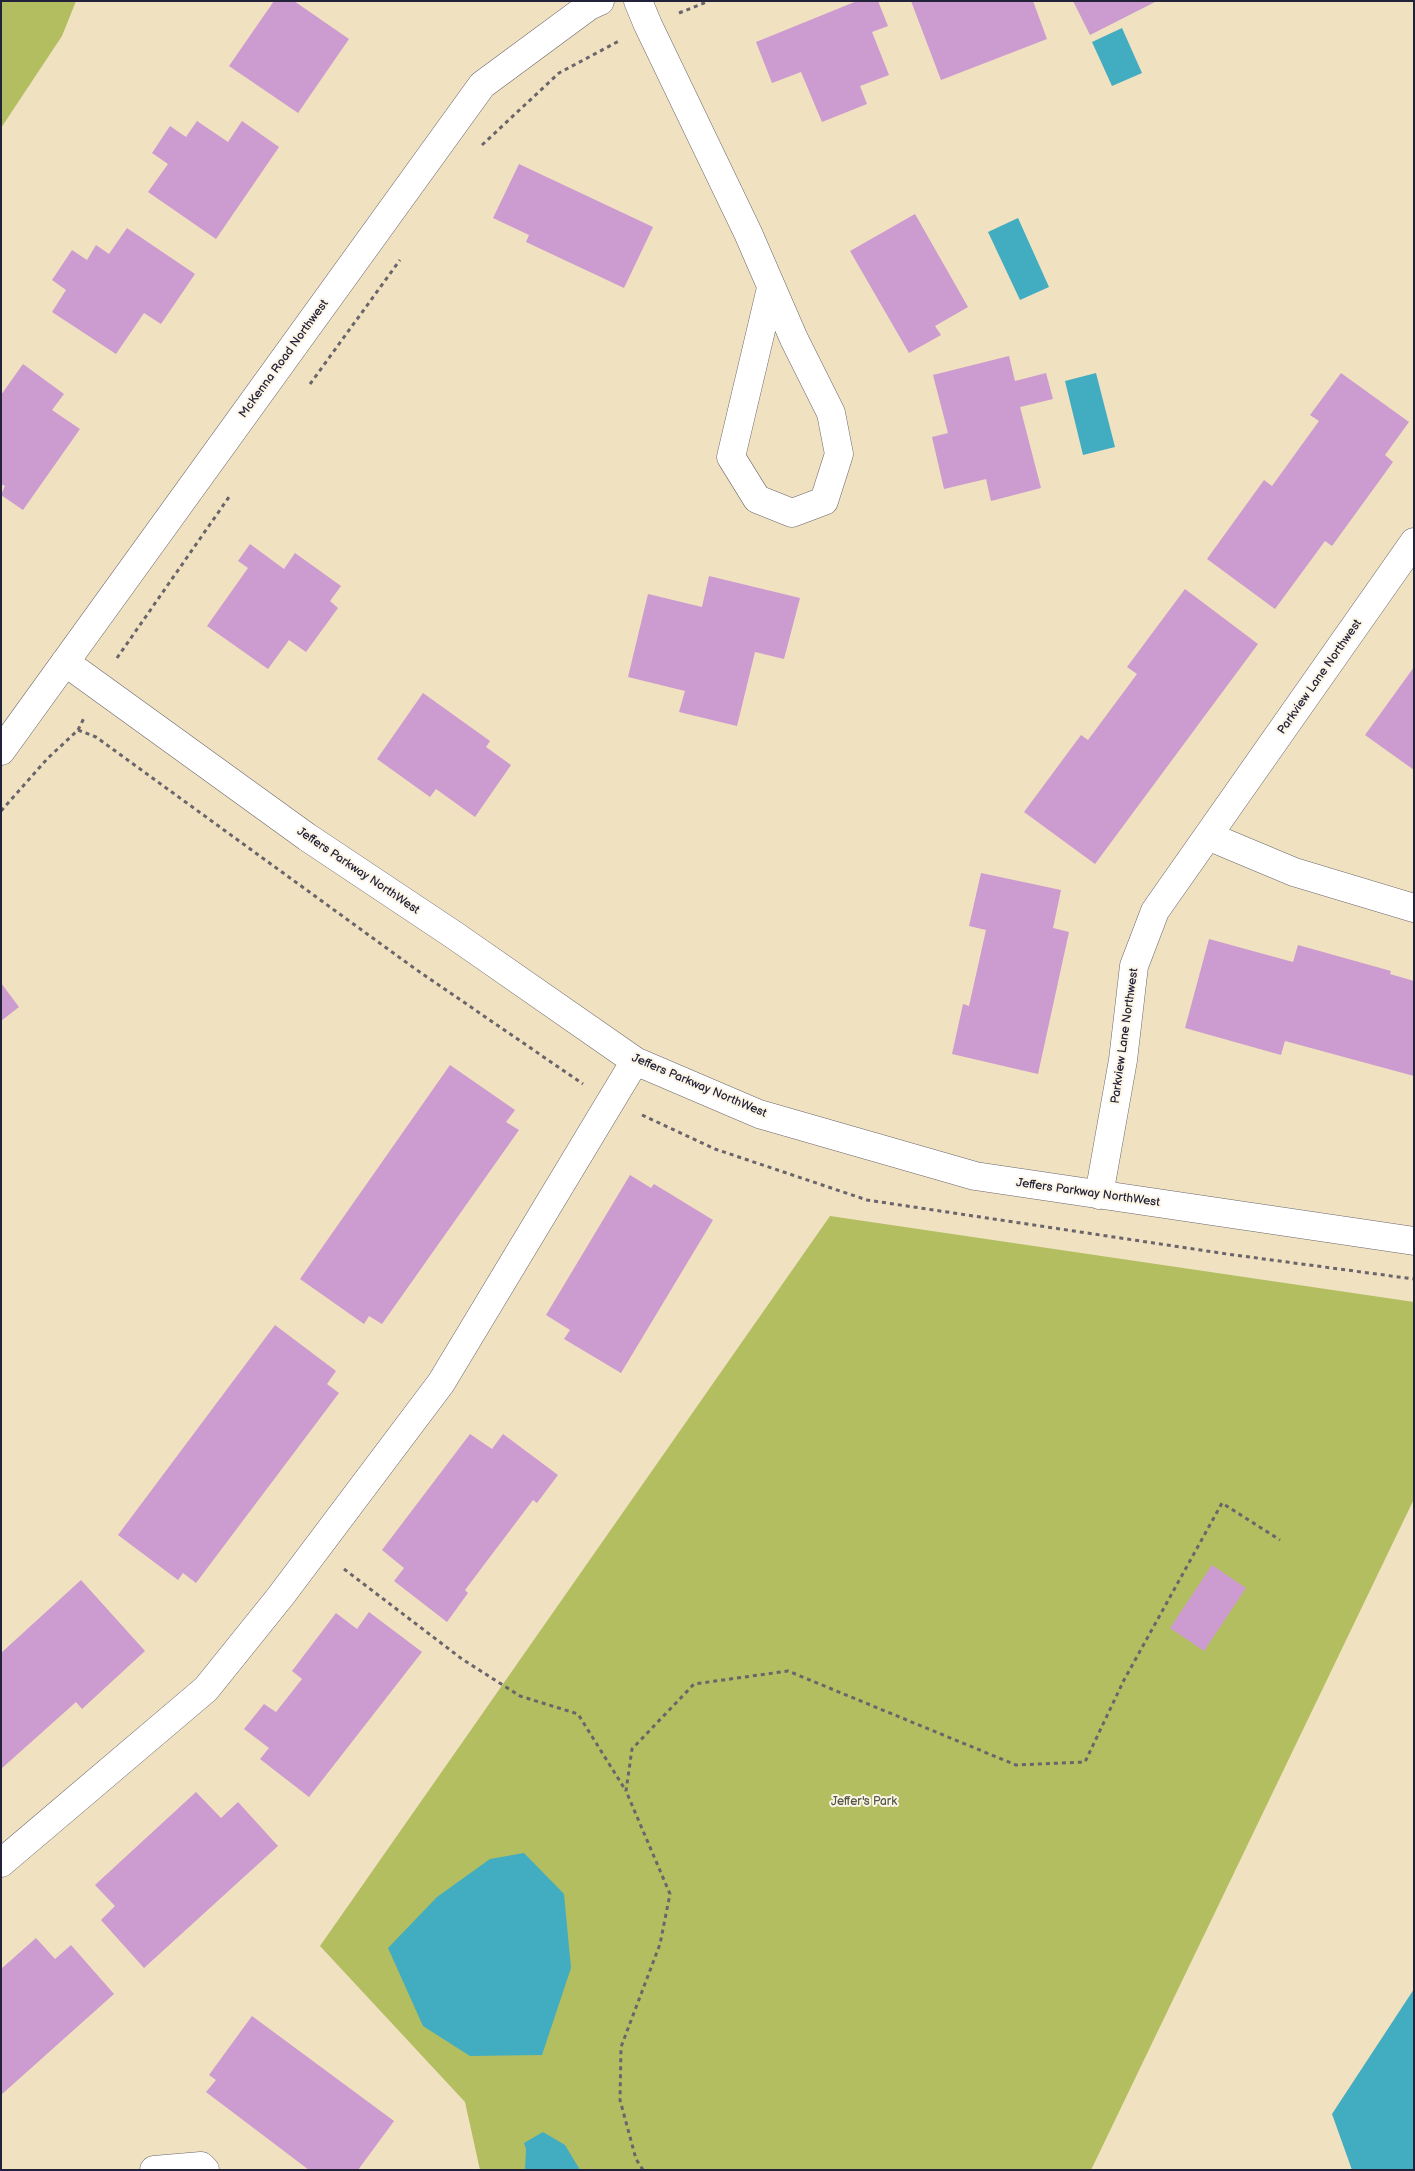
<!DOCTYPE html>
<style>
body{margin:0}
#map{position:relative;width:1415px;height:2171px;overflow:hidden;background:#f0e1c1;font-family:"Balsamiq Sans",sans-serif}
canvas{display:block}
.frame{position:absolute;inset:0;border:2px solid #22223b;pointer-events:none}
</style>
<div id="map">
<canvas width="1415" height="2171"></canvas>
<div class="frame"></div>
</div>
<script>
const ctx = document.querySelector('canvas').getContext('2d');
ctx.lineJoin = 'round';
function fillPath(path, color) { ctx.fillStyle = color; ctx.fill(path, 'evenodd'); }
function stroke(path, color, width, dash) { ctx.strokeStyle = color; ctx.lineWidth = width; ctx.lineCap = dash ? 'butt' : 'round'; ctx.setLineDash(dash || []); ctx.stroke(path); }
function label(font, color, halo, rows, align = 'center') {
  ctx.font = font + ' "Balsamiq Sans",sans-serif'; ctx.lineWidth = 4; ctx.setLineDash([]); ctx.textBaseline = 'middle'; ctx.strokeStyle = halo; ctx.fillStyle = color; for (const [text, x, y, turn = 0] of rows) {
    ctx.save(); ctx.translate(x, y); ctx.rotate((+turn || 0) * Math.PI / 180); ctx.textAlign = isNaN(turn) ? turn : align; if (halo) ctx.strokeText(text, 0, 0); ctx.fillText(text, 0, 0); ctx.restore();
  }
}
fillPath(new Path2D(`
 M1,1H76L62,36L1,128Z
 M830,1216L1414,1302V1499L1091,2170H480L465,2102L320,1946Z`), '#b2be60');
fillPath(new Path2D(`
 M1122,28L1142,73L1112,86L1092,42Z
 M1018,218L1049,287L1020,300L988,232Z
 M1096,373L1115,447L1083,455L1065,381Z
 M524,1853L564,1894L571,1968L542,2055L470,2056L423,2026L388,1948L437,1897L490,1859Z
 M1414,1989V2170H1352L1332,2114Z
 M543,2132L565,2145L580,2170H525L526,2149L524,2143Z`), '#42acc1');
fillPath(new Path2D(`
 M274,1H294L349,39L298,113L229,66Z
 M857,1H878L888,26L872,32L889,75L860,86L867,104L822,122L801,72L772,83L756,42Z
 M911,1H1033L1047,39L941,80Z
 M1073,1H1157L1090,35Z
 M197,121L228,142L242,121L279,147L216,239L148,192L168,164L152,153L170,126L186,137Z
 M519,164L653,227L624,288L526,242L529,235L493,218Z
 M915,214L968,307L935,326L941,335L909,353L850,251Z
 M127,228L195,274L161,324L144,313L116,354L52,312L66,290L52,280L72,250L87,260L96,245L109,254Z
 M1009,356L1015,381L1046,373L1053,399L1020,407L1041,488L991,501L986,479L944,489L932,437L948,433L933,375Z
 M23,364L64,394L52,410L80,429L23,510L1,495L5,486L1,484V395Z
 M1341,373L1409,422L1385,455L1393,462L1332,546L1325,541L1275,609L1207,559L1264,480L1272,486L1319,421L1310,415Z
 M250,544L284,569L295,553L341,586L330,601L338,608L306,652L289,640L268,669L207,626L248,568L238,561Z
 M709,576L800,598L784,659L755,652L737,726L679,712L685,691L628,677L648,594L702,607Z
 M1185,589L1258,644L1095,864L1024,812L1081,735L1088,740L1137,674L1127,667Z
 M1414,667V770L1365,735Z
 M423,693L490,741L486,747L511,765L475,817L436,789L430,797L377,759Z
 M981,873L1061,890L1053,928L1069,932L1038,1074L952,1054L963,1004L969,1006L986,930L969,926Z
 M1209,939L1293,962L1298,945L1391,971L1390,974L1414,981V1076L1285,1041L1281,1055L1185,1028Z
 M1,983L19,1007L1,1021Z
 M450,1065L515,1110L506,1122L519,1130L382,1324L369,1316L364,1324L300,1279Z
 M630,1175L651,1188L654,1184L713,1220L621,1373L564,1339L570,1330L546,1315Z
 M275,1325L336,1371L327,1384L339,1393L196,1583L183,1573L178,1580L118,1535Z
 M470,1434L492,1449L503,1434L558,1475L537,1503L533,1500L465,1590L468,1593L447,1622L394,1581L404,1568L382,1550Z
 M1212,1565L1246,1588L1204,1651L1170,1628Z
 M81,1580L145,1651L82,1709L76,1702L1,1769V1653Z
 M369,1612L422,1652L309,1797L260,1759L269,1748L244,1729L264,1704L276,1712L302,1679L292,1671L336,1613L357,1629Z
 M196,1792L221,1818L238,1802L278,1846L144,1968L101,1920L115,1906L95,1885Z
 M36,1938L55,1959L71,1945L114,1994L1,2095V1969Z
 M252,2016L394,2121L358,2170H309L206,2092L216,2080L209,2075Z`), '#cc9bcf');
const minor = new Path2D(`
 M638,1L648,25L748,233L794,339L831,413L839,454L824,501L792,513L757,499L731,457L771,288
 M65,662L307,837L454,935L635,1061L759,1114L975,1176L1414,1241
 M1,751L482,85L589,6L600,1
 M1208,836L1294,872L1414,908
 M1099,1195L1123,1060L1134,966L1155,911L1414,542
 M1,1863L206,1689L280,1597L441,1383L635,1061
 M154,2170L201,2166L205,2170`);
stroke(minor, '#6a656a', 29);
stroke(new Path2D(`
 M679,13L709,1
 M482,145L559,73L619,41
 M310,384L400,260
 M117,658L229,497
 M78,730L84,718
 M1,811L48,758L78,730L96,737L414,968L583,1084
 M642,1115L715,1149L867,1200L1227,1254L1414,1279
 M344,1569L462,1659L520,1696L578,1714L626,1791
 M643,2170L636,2159L620,2100L621,2047L660,1944L670,1894L626,1791L632,1749L694,1684L788,1671L1016,1765L1085,1762L1124,1680L1222,1503L1280,1540`), '#6a656a', 3, [4, 4]);
stroke(minor, '#fff', 28);
label('12px', '#22223b', '#fcf5e5', [
 ["McKenna Road Northwest",284,359,-54],
 ["Parkview Lane Northwest",1320,677,-55],
 ["Jeffers Parkway NorthWest",358,871,34],
 ["Parkview Lane Northwest",1125,1036,-82],
 ["Jeffers Parkway NorthWest",699,1086,23],
 ["Jeffers Parkway NorthWest",1088,1193,8]
]);
label('12px', '#545948', '#fcf5e5', [
 ["Jeffer's Park",864,1802]
]);
</script>
